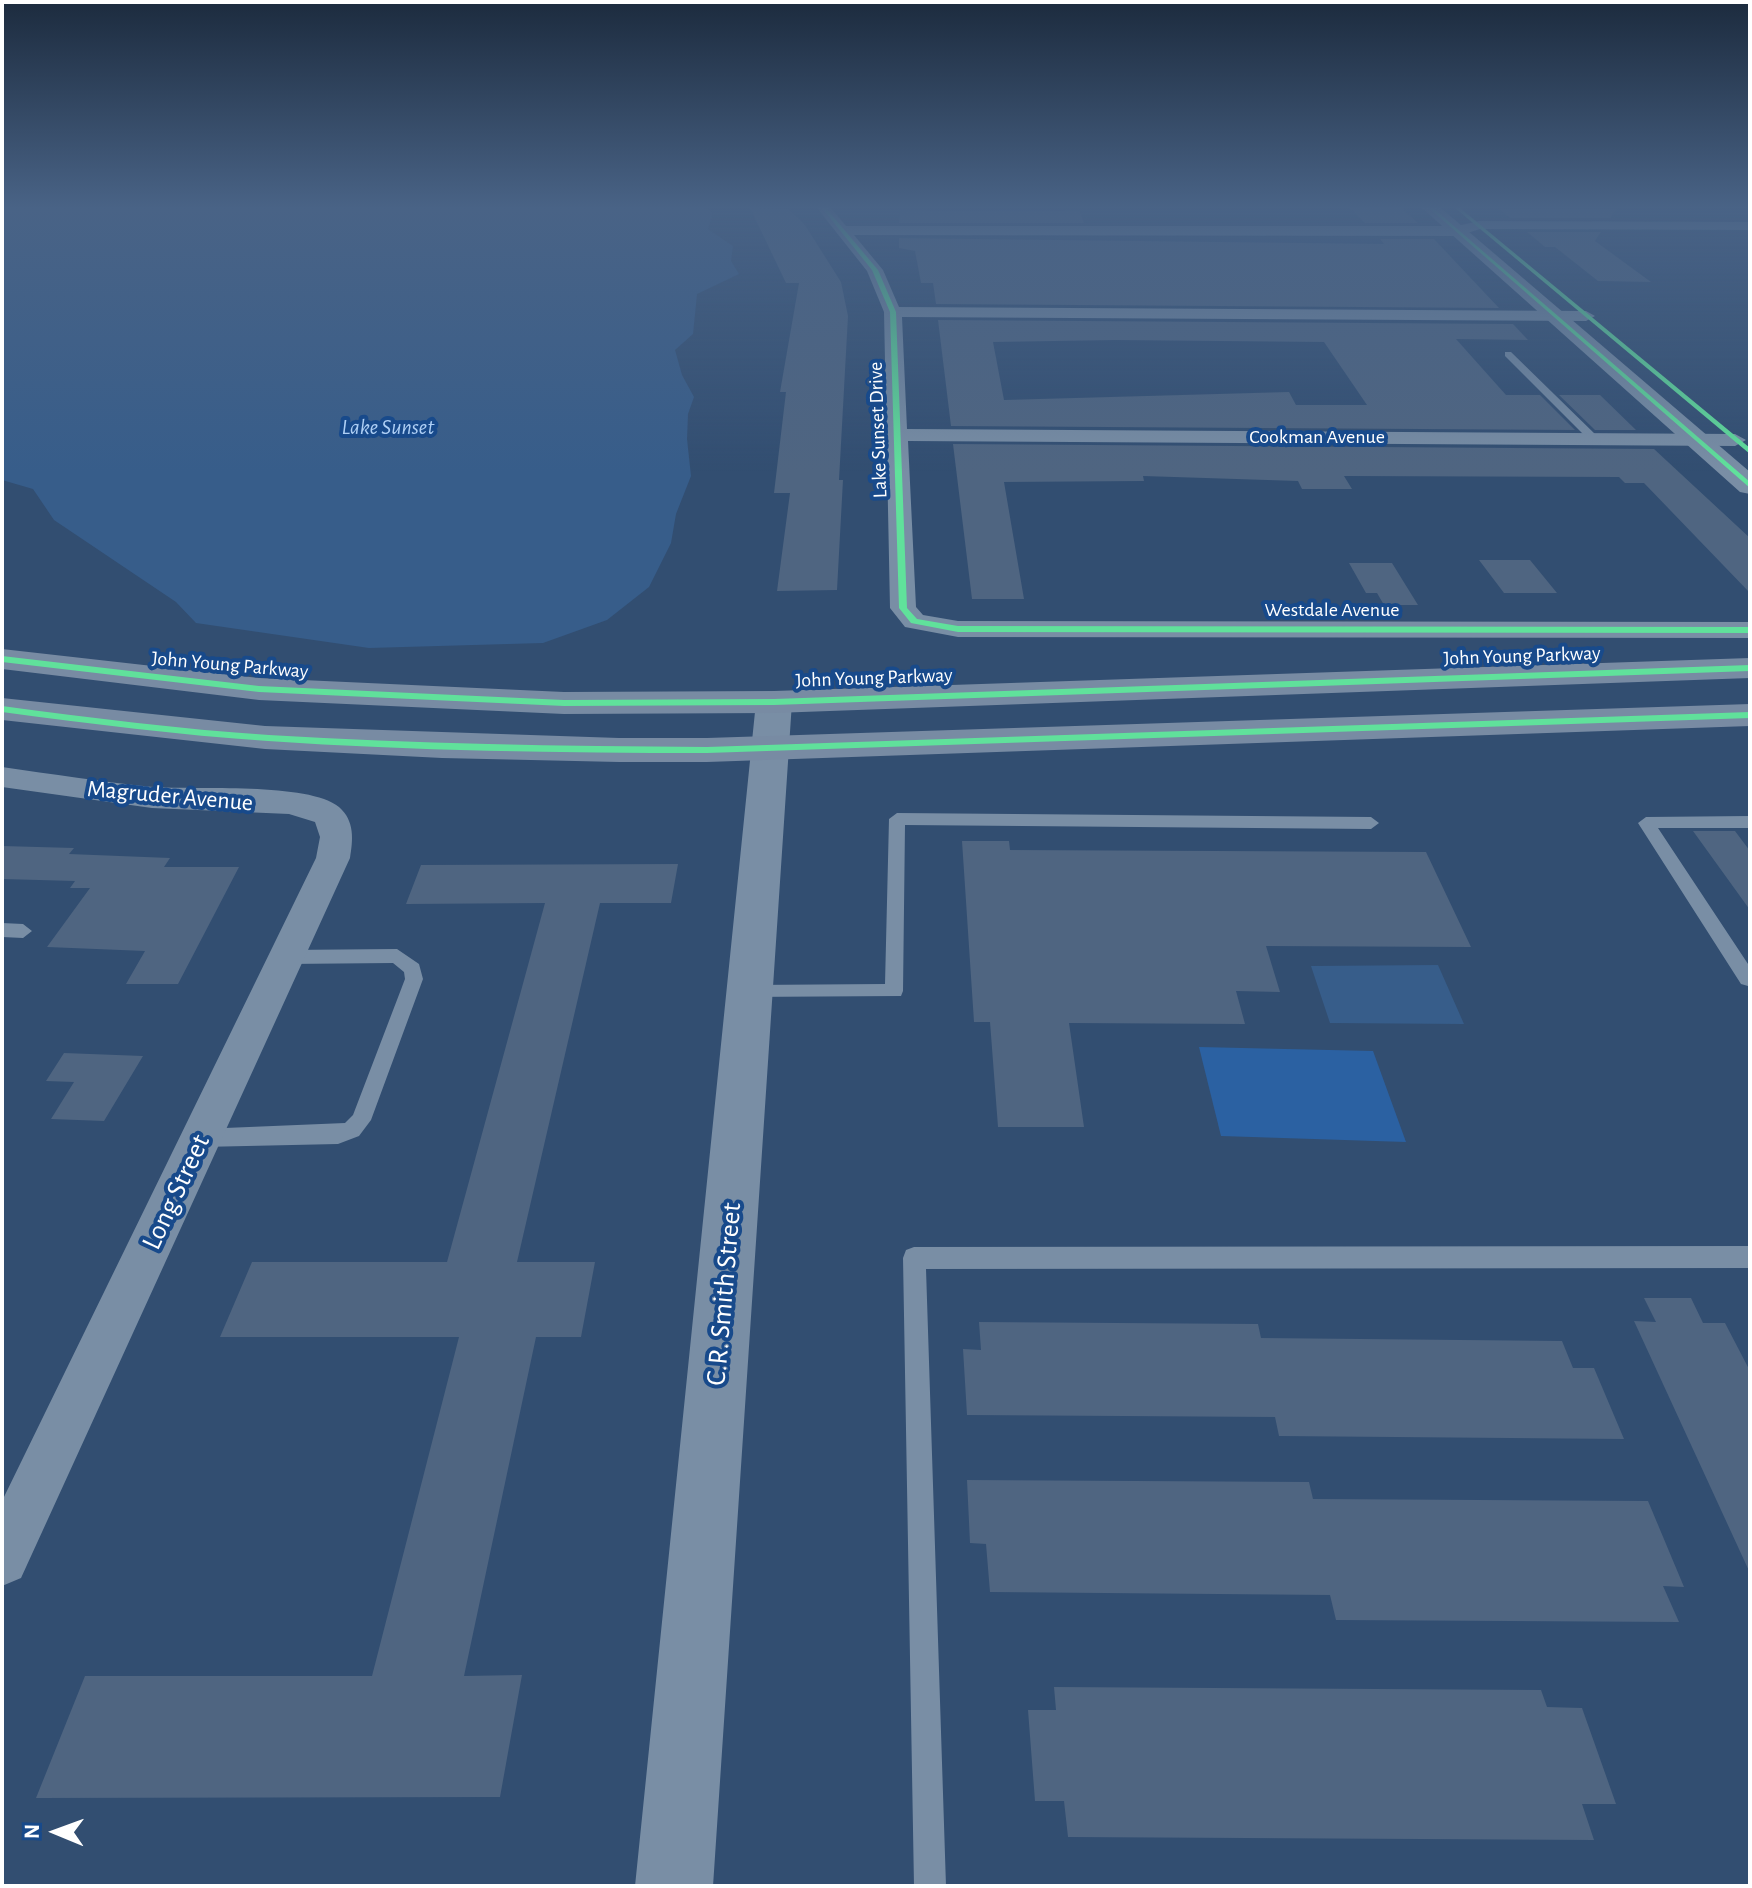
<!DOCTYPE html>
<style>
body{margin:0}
#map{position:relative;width:1752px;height:1888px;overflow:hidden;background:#324e71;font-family:"Alegreya Sans",sans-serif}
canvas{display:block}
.frame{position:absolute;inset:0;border:4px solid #fff;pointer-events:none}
.north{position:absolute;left:16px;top:1792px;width:80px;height:80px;-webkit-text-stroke:6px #184a8b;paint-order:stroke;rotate:271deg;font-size:22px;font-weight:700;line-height:32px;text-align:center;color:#fff}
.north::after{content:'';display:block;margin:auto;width:28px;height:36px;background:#fff;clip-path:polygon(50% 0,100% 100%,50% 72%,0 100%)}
</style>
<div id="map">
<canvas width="1752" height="1888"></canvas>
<div class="frame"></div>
<div class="north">N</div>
</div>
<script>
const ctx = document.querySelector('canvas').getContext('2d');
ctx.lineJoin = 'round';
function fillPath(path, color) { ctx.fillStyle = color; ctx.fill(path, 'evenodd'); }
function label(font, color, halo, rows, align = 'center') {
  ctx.font = font + ' "Alegreya Sans",sans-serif'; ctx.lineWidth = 8; ctx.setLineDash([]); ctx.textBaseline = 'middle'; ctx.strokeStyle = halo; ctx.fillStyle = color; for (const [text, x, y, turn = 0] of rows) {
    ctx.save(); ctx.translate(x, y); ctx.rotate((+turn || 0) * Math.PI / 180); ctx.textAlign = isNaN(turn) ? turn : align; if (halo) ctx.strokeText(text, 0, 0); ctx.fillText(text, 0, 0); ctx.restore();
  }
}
fillPath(new Path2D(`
 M1199,1047L1373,1051L1406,1142L1221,1136Z`), '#2b61a2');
fillPath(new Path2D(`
 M2,208H705L713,212L708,229L733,246L731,261L739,274L697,294L693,334L675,350L682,375L694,397L688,414L687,439L691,476L676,514L671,543L649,587L607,620L543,643L369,648L196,623L176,602L54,520L33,489L2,480Z
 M1438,965L1464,1024L1330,1023L1311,966Z`), '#375d8a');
fillPath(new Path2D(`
 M750,208L789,209L805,225L841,282L848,316L839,480H843L837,590L777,591L790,493H774L786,392H780L799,283H786Z
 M1350,208H1402L1418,223H1365Z
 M1499,209H1617L1610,218H1510Z
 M900,210L1080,211L1084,223H899Z
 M1527,232H1601L1595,241L1651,282L1598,281L1555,247H1545Z
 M899,238L1384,244L1380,239H1434L1499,308L936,304L933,283H921L915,251L899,248Z
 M938,320L1513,324L1528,340L1456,339L1506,395H1540L1575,430L951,426ZM1116,340L1324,342L1367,405H1296L1289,392L1004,400L993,342Z
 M1559,395H1600L1636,430H1595Z
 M953,444L1654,449L1750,538V593L1644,483H1625L1619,477L1344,476L1352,489H1302L1298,481L1143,476L1144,481L1004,482L1024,599H972Z
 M1479,560H1530L1557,593H1504Z
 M1349,563H1392L1418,605H1384L1377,593H1366Z
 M1693,831H1735L1750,851V910Z
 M962,841H1009L1010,850L1426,852L1471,947L1266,946L1280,992L1236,991L1245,1024L1069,1023L1084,1127H998L990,1022H974Z
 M2,846L74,848L69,854L170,858L164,867H239L178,984H126L145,951L47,947L90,888H70L75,881L2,879Z
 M678,864L671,903H600L517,1262H595L581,1337H536L464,1676L522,1675L500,1797L36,1798L85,1676H372L459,1337H220L252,1262H447L545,903L406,904L421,865Z
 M64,1053L143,1056L104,1121L51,1119L74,1082L46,1081Z
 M1644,1298H1691L1703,1323H1725L1750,1371V1573L1634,1321L1656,1322Z
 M979,1322L1258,1324L1261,1338L1562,1341L1573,1368H1594L1624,1439L1279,1436L1275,1417L967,1415L963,1349L981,1350Z
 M967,1480L1309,1482L1313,1499L1648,1501L1684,1587L1663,1586L1679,1622L1336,1620L1330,1595L990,1592L986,1544L970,1543Z
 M1054,1687L1541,1690L1547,1707L1582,1708L1616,1804H1582L1594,1840L1068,1837L1064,1801H1035L1028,1710H1056Z`), '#4f6581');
fillPath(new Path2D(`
 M1505,352H1511L1597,436V440H1589L1505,356Z
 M897,813L1371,817L1379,823L1371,829L905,825L903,991L901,996L743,997L741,992L743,987L750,985L885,984L889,819Z
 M1750,816V828H1658L1750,967L1748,986L1741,984L1638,823L1646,817Z
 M2,923L23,924L32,931L23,938L2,937Z
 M397,949L419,964L423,979L371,1120L359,1136L338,1144L201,1147L194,1145L191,1138L194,1131L201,1129L345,1123L353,1115L405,979L404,972L393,963L286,964L280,962L277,957L280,952L286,950Z
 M1750,1246V1268L926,1269L946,1886H914L903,1258L906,1250L914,1247Z`), '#798ea5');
fillPath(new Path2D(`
 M817,208H831L846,226H1457L1479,221L1750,222V230L1480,229L1458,236L854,235L883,270L899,307L1586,311L1595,316L1586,321L902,317L907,429L1735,434L1746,440L1735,446L908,441L916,607L923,615L958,621L1750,622V638L958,637L905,627L890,608L884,312L867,271Z
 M2,767C52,774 102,782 153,787C195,790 309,782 339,807C355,821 353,840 350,858L21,1578L2,1586V1501L316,858L320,837L315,822L289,814L152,808L2,787Z`), '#798ea5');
fillPath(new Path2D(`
 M1422,208H1441L1750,472V494L1740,492Z
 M774,691L786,694L792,702L713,1886H635L756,702L762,694Z`), '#798ea5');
fillPath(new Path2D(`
 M2,649L259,678L564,692L774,691L1750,658V678L774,713L564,714L259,700L2,669Z
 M2,698L265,726L619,738H707L1750,704V726L707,762H619L442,758L265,749L2,720Z`), '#788ba3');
fillPath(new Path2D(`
 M822,208H826L878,270L896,312L907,608L917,619L958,626L1750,627V633L958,632L911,623L899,608L890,312L872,270Z
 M1429,208H1433L1750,482V488Z
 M1455,208H1460L1750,448V454Z
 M2,656L259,686L564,700L774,699L1750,665V671L774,705L564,706L259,692L2,662Z
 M2,706C91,718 179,729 269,735C415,744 561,746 707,747L1750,712V718L707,753C561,753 415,751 268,741C179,735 91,724 2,712Z`), '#60e19b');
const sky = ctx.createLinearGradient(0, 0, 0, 472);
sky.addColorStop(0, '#1c2b3e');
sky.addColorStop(0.44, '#496386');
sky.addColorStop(1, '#49638600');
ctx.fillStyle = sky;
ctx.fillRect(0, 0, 1752, 472);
label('20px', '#fff', '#184a8b', [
 ["Lake Sunset Drive",878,430,-92],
 ["Cookman Avenue",1317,437],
 ["Westdale Avenue",1332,610],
 ["John Young Parkway",1522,656,-2],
 ["John Young Parkway",230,665,5],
 ["John Young Parkway",874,678,-2]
]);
label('italic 22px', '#aecff5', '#184a8b', [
 ["Lake Sunset",388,427]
]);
label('24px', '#fff', '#184a8b', [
 ["Magruder Avenue",170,796,5]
]);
label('28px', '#fff', '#184a8b', [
 ["Long Street",176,1192,-65],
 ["C.R. Smith Street",724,1294,-85]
]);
</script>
